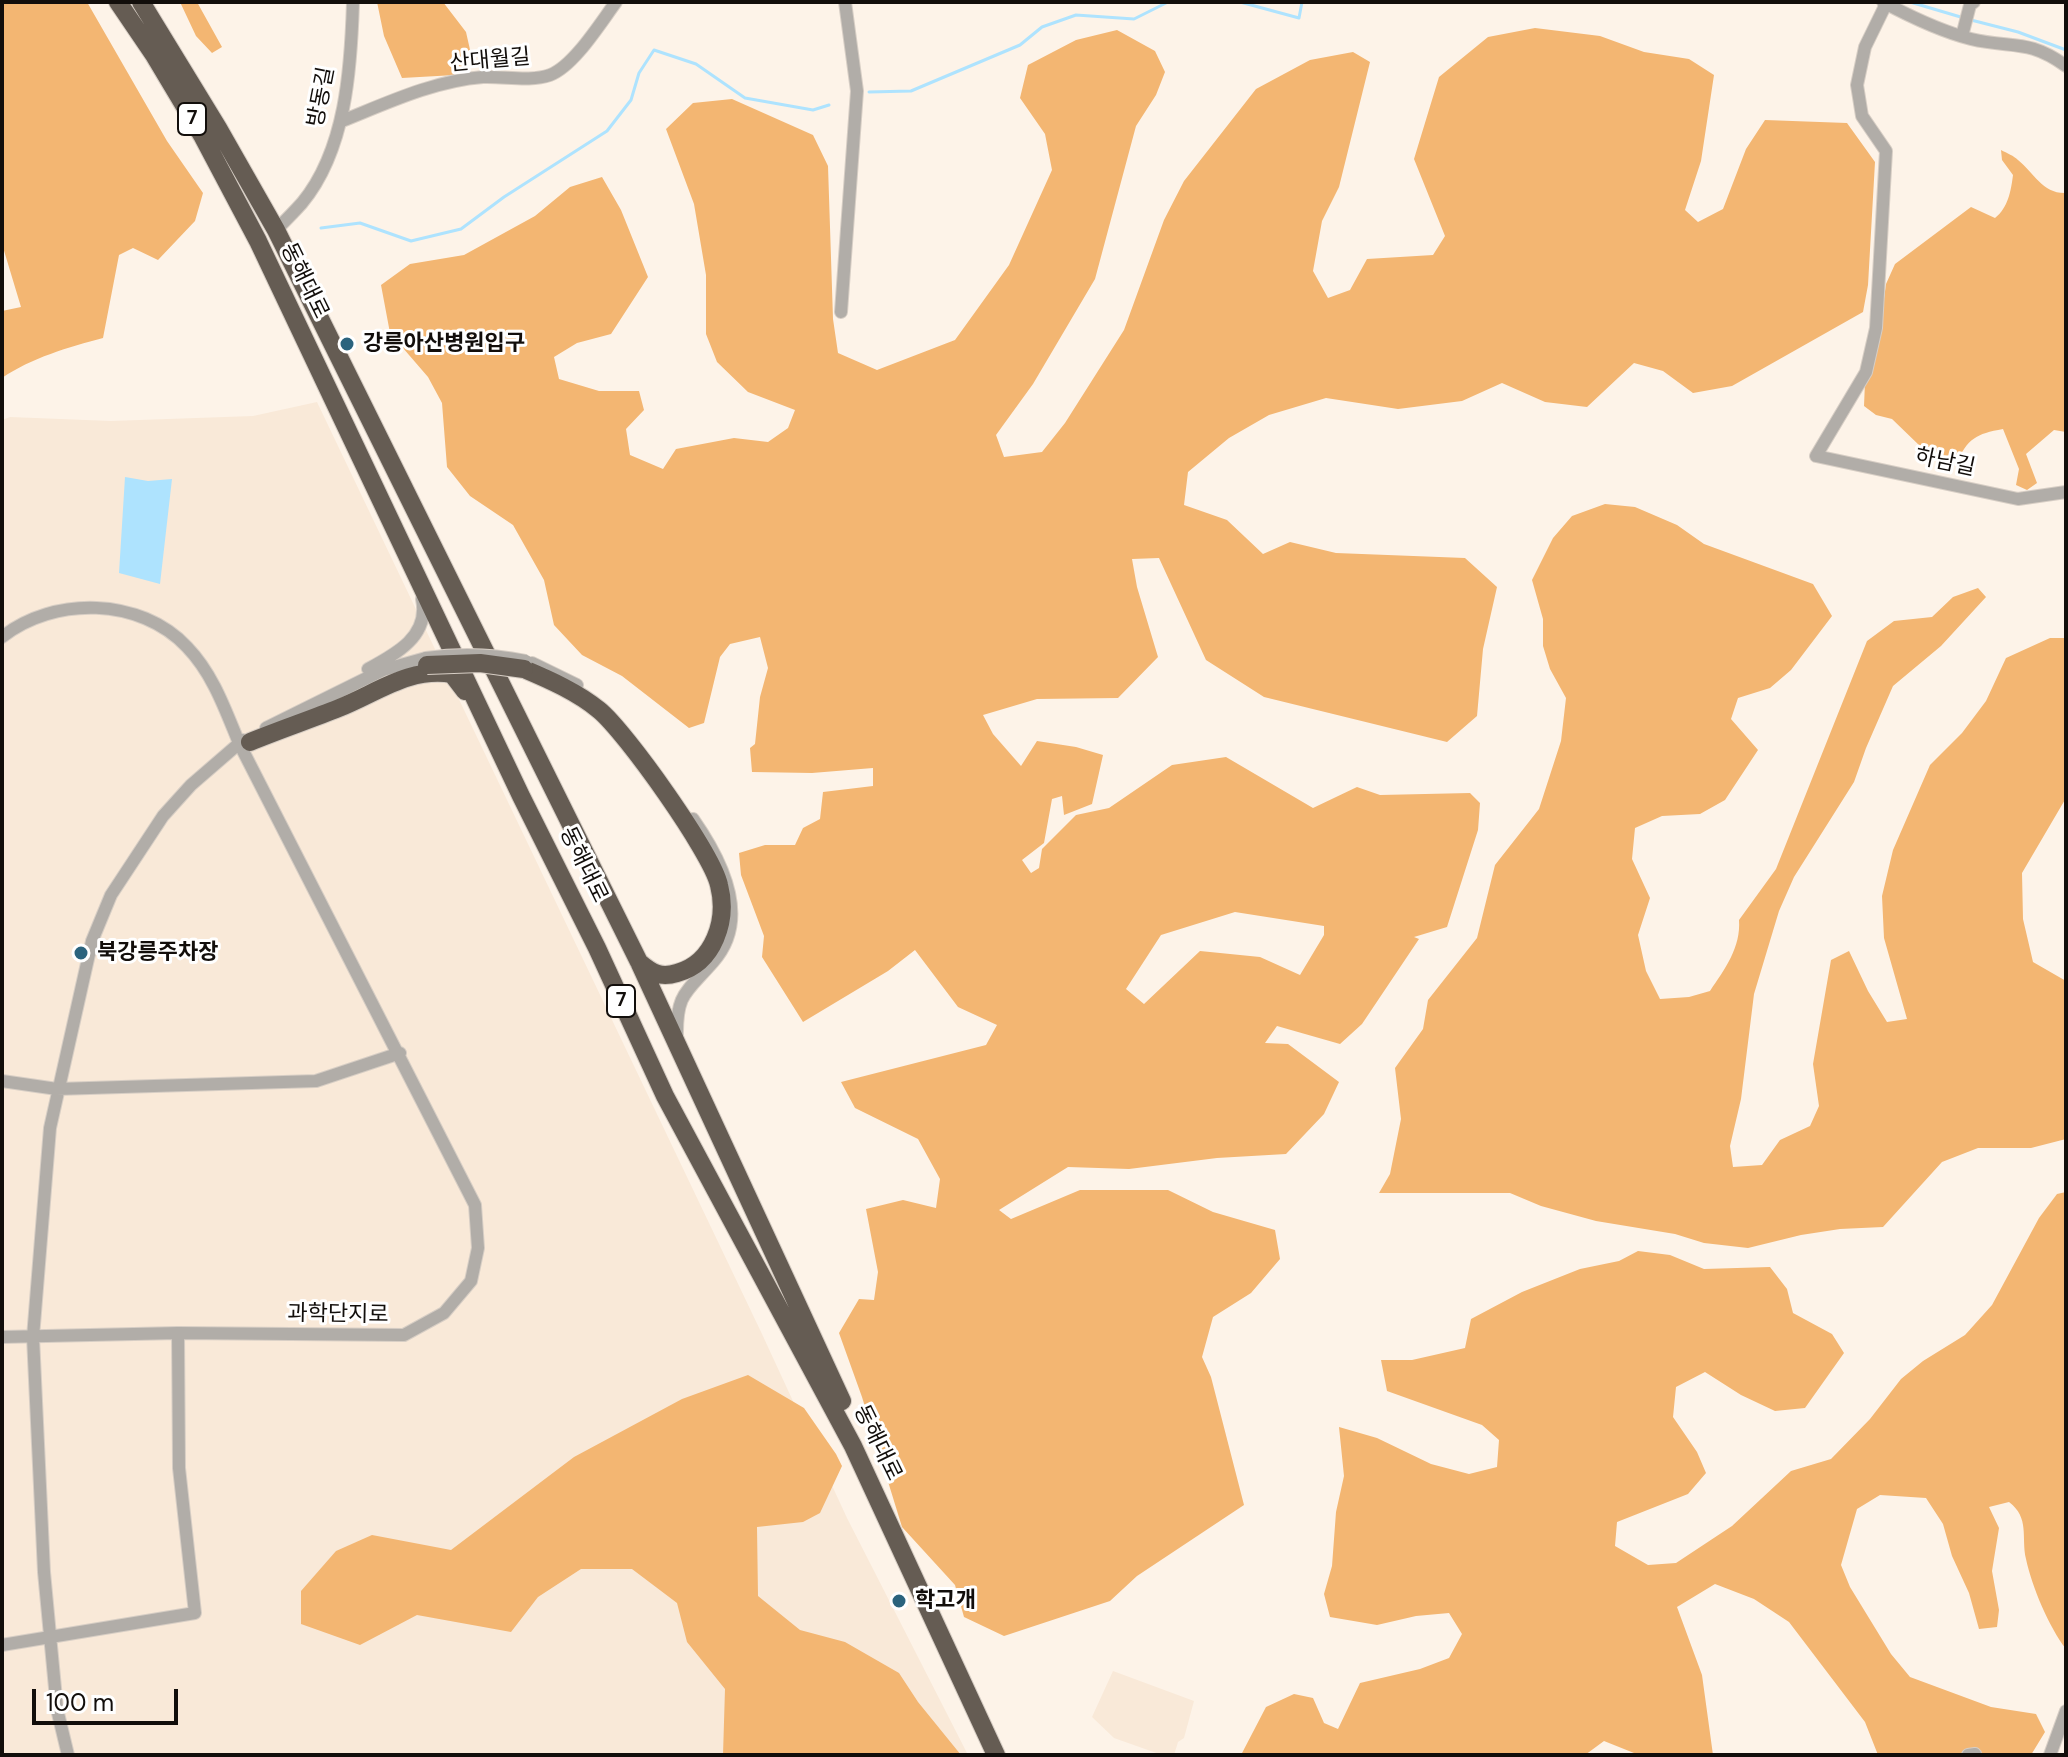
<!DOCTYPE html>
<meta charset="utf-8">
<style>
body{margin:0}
#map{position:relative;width:2068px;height:1757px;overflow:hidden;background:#fdf3e8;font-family:"DM Sans",sans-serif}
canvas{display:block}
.frame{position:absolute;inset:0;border:4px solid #120e0b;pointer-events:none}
.scale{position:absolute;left:32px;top:1689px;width:146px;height:36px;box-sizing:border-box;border:4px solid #120e0b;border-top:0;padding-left:10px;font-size:24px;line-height:28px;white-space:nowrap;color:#120e0b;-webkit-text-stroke:6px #fff;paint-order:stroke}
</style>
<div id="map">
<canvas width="2068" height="1757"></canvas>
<div class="frame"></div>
<div class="scale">100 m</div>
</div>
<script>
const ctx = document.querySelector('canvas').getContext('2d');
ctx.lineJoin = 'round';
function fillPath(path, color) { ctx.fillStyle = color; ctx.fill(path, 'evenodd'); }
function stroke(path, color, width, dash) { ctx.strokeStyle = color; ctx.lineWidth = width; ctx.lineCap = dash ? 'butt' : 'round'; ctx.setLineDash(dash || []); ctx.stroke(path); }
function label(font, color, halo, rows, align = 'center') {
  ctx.font = font + ' "DM Sans","Noto Sans KR",sans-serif'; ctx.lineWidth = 6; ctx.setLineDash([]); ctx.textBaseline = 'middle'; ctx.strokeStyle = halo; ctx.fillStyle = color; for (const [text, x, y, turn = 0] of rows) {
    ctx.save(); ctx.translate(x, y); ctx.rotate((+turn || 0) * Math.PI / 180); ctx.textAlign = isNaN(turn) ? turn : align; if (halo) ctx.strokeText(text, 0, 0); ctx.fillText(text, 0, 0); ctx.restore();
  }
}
fillPath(new Path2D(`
 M317,402L762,1334L847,1518L968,1755H2V420L10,417L111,421L253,416Z
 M1113,1671L1194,1701L1184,1738L1178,1742L1174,1755H1162L1114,1738L1092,1717Z`), '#f9e9d8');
fillPath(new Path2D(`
 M2,2H87L167,141L203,193L195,221L158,260L133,248L119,255L103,338C69,347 31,358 2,378V311L21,307L2,244Z
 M180,2H197L222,47L212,53L196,36Z
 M377,2H443L466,32L473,63L455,75L402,78L384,36Z
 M1535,28L1600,36L1644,52L1689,59L1714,75L1701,161L1685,210L1698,222L1723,209L1746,149L1765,120L1847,123L1875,162L1868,285L1863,312L1732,386L1693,393L1663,371L1634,363L1587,407L1545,402L1502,383L1462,401L1398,409L1326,398L1269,415L1229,438L1188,472L1184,505L1227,520L1263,554L1290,542L1336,553L1465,558L1497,587L1483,649L1477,716L1447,742L1264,697L1206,660L1159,558L1132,559L1137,587L1158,657L1118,698L1037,699L983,715L993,734L1021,766L1037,741L1076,747L1103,755L1092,804L1064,815L1062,796L1052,799L1044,843L1022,860L1031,873L1039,868L1042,849L1076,815L1109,808L1172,765L1226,757L1313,808L1357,787L1380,795L1470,793L1480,803L1478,830L1447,927L1414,937L1419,939L1362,1024L1340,1044L1277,1026L1265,1043L1288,1044L1339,1082L1324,1114L1286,1154L1217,1158L1129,1169L1068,1167L999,1210L1011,1219L1080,1190H1168L1213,1212L1275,1230L1280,1259L1251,1293L1213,1317L1202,1357L1211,1377L1244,1505L1137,1576L1110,1601L1004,1636L964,1617L955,1585L902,1527L862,1397L839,1333L859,1299L874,1300L878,1272L866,1209L903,1200L936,1208L940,1179L918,1139L855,1108L841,1082L986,1045L997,1025L958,1007L915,950L888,971L803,1022L762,957L764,936L741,875L739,853L765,845H795L803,828L820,819L823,792L873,786V768L812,773L752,772L750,748L755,744L760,697L768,668L760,637L730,644L720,657L704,723L689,728L622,676L582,655L554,625L544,580L513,525L470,496L447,467L442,403L428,377L390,333L381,285L410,264L464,255L535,216L570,187L602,177L621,210L648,277L611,334L577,343L554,357L559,379L599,391H639L644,410L626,429L630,455L663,469L676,449L734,438L768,442L788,428L795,410L748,392L717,362L706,334V275L694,204L666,129L693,103L732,99L813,135L828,166L833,319L838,353L877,370L955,340L1009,265L1052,170L1045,134L1020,98L1028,65L1076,40L1117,30L1155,51L1165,72L1156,95L1136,126L1095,279L1033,384L996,435L1004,457L1042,452L1065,423L1124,330L1164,220L1184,181L1256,89L1310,60L1353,52L1370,62L1339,187L1322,221L1313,271L1328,298L1350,290L1367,259L1433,255L1445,236L1414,159L1439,77L1488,37ZM1235,912L1324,926V935L1300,975L1260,957L1200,951L1144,1004L1126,989L1161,935Z
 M2001,150C2007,153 2014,156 2018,160C2034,173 2043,194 2066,193V432L2054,430L2026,454L2037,483L2027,490L2016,485L2019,469L2003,429C1976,434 1968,438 1956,464L1921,447L1892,419L1876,415L1864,406L1865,382L1876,356L1886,284L1895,264L1971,207L1995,218C2008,208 2011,191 2013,175L2002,160Z
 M1605,504L1635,507L1677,525L1704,544L1813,584L1832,616L1791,670L1770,688L1738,698L1731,719L1758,750L1725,800L1700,814L1662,816L1635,828L1632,859L1650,898L1638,935L1646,971L1660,999L1689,997L1710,991C1725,969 1741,947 1739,920L1776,869L1867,641L1894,621L1932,617L1953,597L1978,588L1986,597L1941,646L1893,686L1866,748L1854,782L1794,877L1779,911L1754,994L1741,1099L1730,1146L1733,1167L1762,1165L1780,1140L1810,1126L1819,1106L1813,1064L1831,960L1849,951L1868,991L1887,1022L1907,1019L1884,938L1882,896L1893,850L1930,765L1962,733L1986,701L2006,658L2050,638H2066V798L2022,873L2023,919L2033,962L2066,981V1139L2031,1148H1978L1942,1162L1883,1227L1840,1229L1801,1235L1748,1248L1704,1243L1675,1234L1596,1221L1541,1206L1510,1193H1379L1390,1174L1401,1119L1395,1068L1423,1029L1428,1000L1477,938L1495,865L1539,809L1561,741L1566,698L1550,669L1543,646V619L1532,580L1553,538L1572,516Z
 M2066,1192V1649C2049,1627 2032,1587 2026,1559C2021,1537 2030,1518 2009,1502L1989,1507L1999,1528L1992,1571L1999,1610L1997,1627L1979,1629L1969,1593L1952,1556L1943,1524L1926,1498L1880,1495L1857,1509L1841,1565L1850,1587L1891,1654L1910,1677L1991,1707L2036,1714L2045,1732L2031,1755H1878L1865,1722L1789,1622L1754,1599L1715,1584L1677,1607L1702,1675L1713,1755H1639L1604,1741L1585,1755H1241L1266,1707L1294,1694L1313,1698L1324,1723L1338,1729L1360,1683L1420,1669L1449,1658L1462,1634L1449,1613L1416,1616L1377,1625L1330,1617L1324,1594L1332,1566L1336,1512L1344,1476L1339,1427L1377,1438L1431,1464L1469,1474L1497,1467L1499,1440L1482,1425L1387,1391L1381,1360H1412L1465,1348L1471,1319L1522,1292L1580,1269L1619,1261L1638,1251L1670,1255L1704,1269L1770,1267L1787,1289L1793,1313L1832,1334L1844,1353L1805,1408L1775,1411L1741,1395L1705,1372L1676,1387L1673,1417L1697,1452L1706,1473L1688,1494L1617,1522L1615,1546L1648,1565L1676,1563L1732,1526L1791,1471L1831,1459L1870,1419L1901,1379L1923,1361L1965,1335L1992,1305L2039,1218L2057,1194Z
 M748,1375L804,1408L836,1454L842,1466L820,1513L803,1522L757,1527L758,1596L800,1630L845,1642L899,1673L918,1702L961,1755H723L725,1689L687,1642L677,1603L632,1569H581L538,1597L511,1632L417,1615L360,1645L301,1624V1591L336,1551L372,1535L451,1550L574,1457L682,1399Z`), '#f3b672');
fillPath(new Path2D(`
 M125,477L148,481L172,479L160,584L119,573Z`), '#aee3fe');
stroke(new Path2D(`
 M1240,2L1299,18L1302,2
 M1910,2L1964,18
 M1971,20L2018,32L2066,50
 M869,92L911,91L1020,45L1042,27L1076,15L1134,19L1168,2
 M321,228L360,223L411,241L461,229L504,197L607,131L631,100L639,73L654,50L696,64L745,98L813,110L829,105`), '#aee3fe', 3);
const minor = new Path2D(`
 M1883,2C1911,17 1940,31 1971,39C2012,49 2027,38 2066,66
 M1886,4L1865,47L1857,85L1862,116L1886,151L1876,328L1866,372L1816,456L2018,499L2066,492
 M1962,36L1970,5L1974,2
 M342,121C387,103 433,81 483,77C504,76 530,82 550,75C574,66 601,22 616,2
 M276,230C285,221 294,212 302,203C346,150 351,68 353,2
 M841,312L857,91L845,2
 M2,637C54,596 140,597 187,647C213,674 225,709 239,743L475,1205L478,1248L471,1281L444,1313L404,1335L178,1333L2,1337
 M532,663L577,685
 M368,669C396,654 430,636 422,599
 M266,728L383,670L426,658
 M677,1038C676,993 686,993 713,962C752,918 721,859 693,819
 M2,1081L57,1089L316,1081L400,1053
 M2,1645L195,1613L179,1468L178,1333
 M68,1755L57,1709L44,1572L33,1337L50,1128L92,941L111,895L163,816L191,785L243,740
 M1968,1755L1975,1754
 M2050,1755L2066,1711`);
const highway = new Path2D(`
 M118,2L154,55L203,137L258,241L521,796L597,948L665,1096L853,1446L996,1755
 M141,2L218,128L276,230L639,962L842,1401
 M524,669C550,680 577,692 599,710C625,731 712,853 719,885C728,920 714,963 677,973C660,978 652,973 639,962
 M250,742C279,730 309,720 339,708C377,693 409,667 452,674L465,691`);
stroke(minor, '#d7cec5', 14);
stroke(highway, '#d7cec5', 20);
stroke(minor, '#b1ada8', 12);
stroke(highway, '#655c53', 18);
const minorBridge = new Path2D(`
 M426,658C460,653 492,654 526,661`);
const highwayBridge = new Path2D(`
 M427,665L480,663L524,669`);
stroke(minorBridge, '#d7cec5', 14, []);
stroke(highwayBridge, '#d7cec5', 20, []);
stroke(minorBridge, '#b1ada8', 12);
stroke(highwayBridge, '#655c53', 18);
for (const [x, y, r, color] of [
 [347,344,8,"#2b637d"],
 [81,953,8,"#2b637d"],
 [899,1601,8,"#2b637d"]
]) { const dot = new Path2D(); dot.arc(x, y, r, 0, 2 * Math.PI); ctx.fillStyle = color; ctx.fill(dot); stroke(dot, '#fff', 3); }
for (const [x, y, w] of [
 [192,119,28],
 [621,1001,28]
]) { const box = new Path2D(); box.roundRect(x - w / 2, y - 16, w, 32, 6); ctx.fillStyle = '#fff'; ctx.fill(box); stroke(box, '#120e0b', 2); }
label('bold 20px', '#120e0b', null, [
 ["7",192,119],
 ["7",621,1001]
]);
label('22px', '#120e0b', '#fff', [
 ["산대월길",490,61,-5],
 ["방동길",322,97,-79],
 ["동해대로",304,281,64],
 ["하남길",1945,463,12],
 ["동해대로",583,865,64],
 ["과학단지로",338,1315,1],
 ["동해대로",877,1443,64]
]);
label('bold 22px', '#120e0b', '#fff', [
 ["강릉아산병원입구",363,344],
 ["북강릉주차장",97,953],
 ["학고개",915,1601]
], 'left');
</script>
